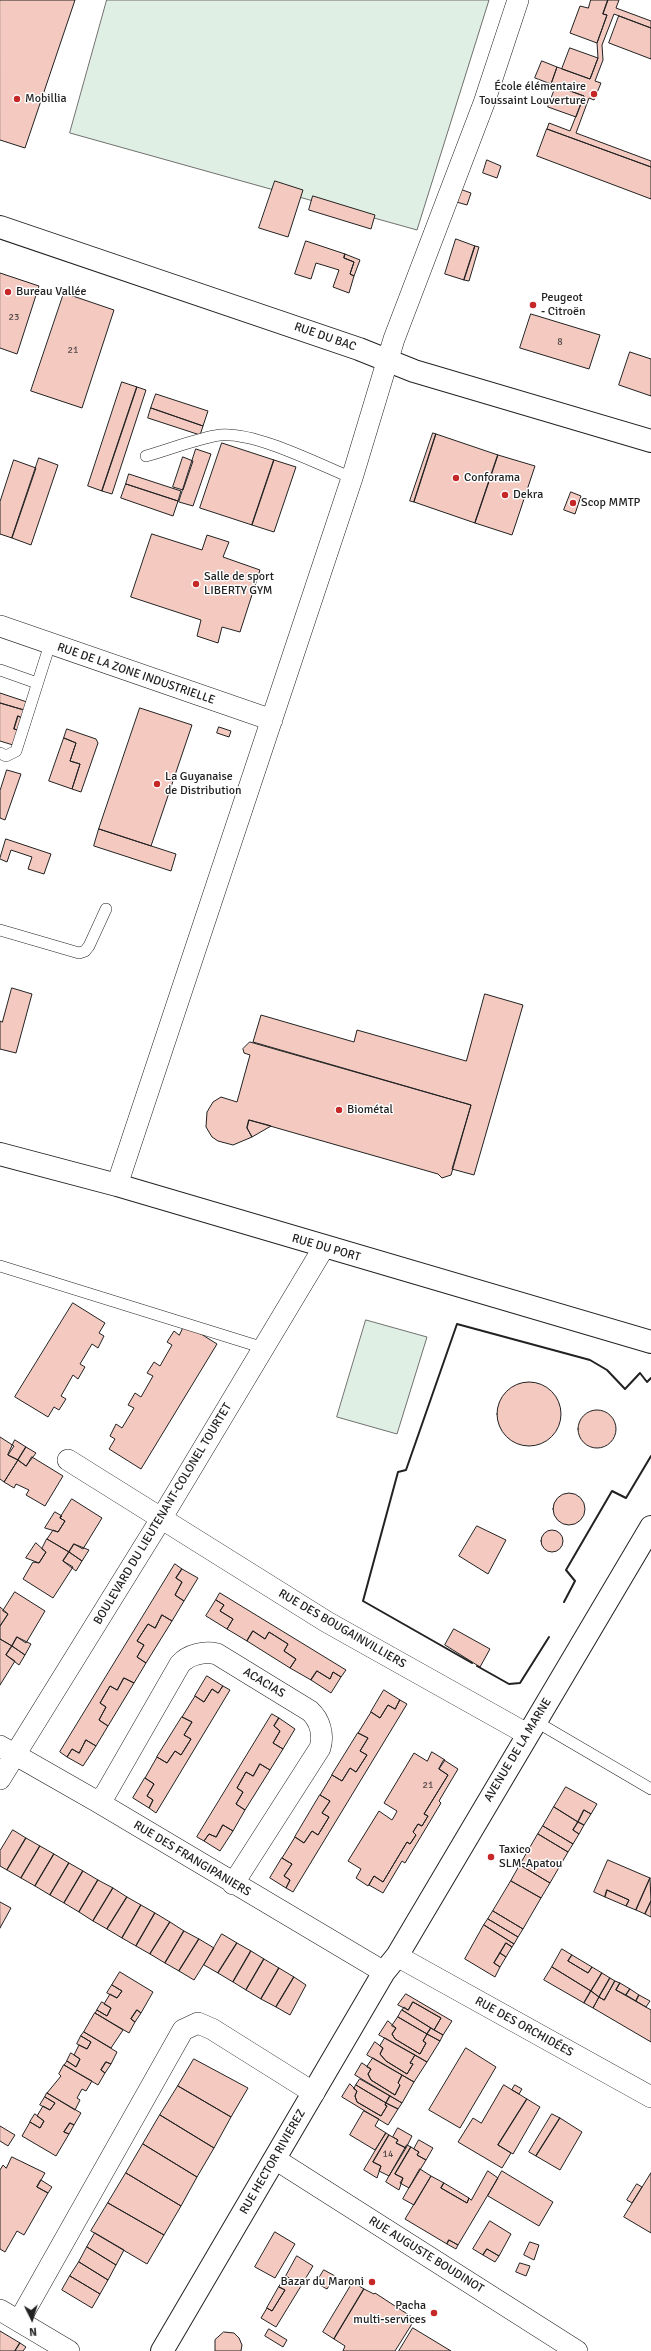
<!DOCTYPE html>
<meta charset="utf-8">
<style>
body{margin:0}
#map{position:relative;width:651px;height:2351px;overflow:hidden;background:#fff;font-family:Signika,sans-serif}
canvas{display:block}
.north{position:absolute;left:12px;top:2299px;width:40px;height:40px;-webkit-text-stroke:3px #fff;paint-order:stroke;rotate:175deg;font-size:11px;font-weight:700;line-height:16px;text-align:center;color:#222}
.north::after{content:'';display:block;margin:auto;width:14px;height:18px;background:#222;clip-path:polygon(50% 0,100% 100%,50% 72%,0 100%)}
</style>
<div id="map">
<canvas width="651" height="2351"></canvas>
<div class="north">N</div>
</div>
<script>
const ctx = document.querySelector('canvas').getContext('2d');
ctx.lineJoin = 'round';
function fillPath(path, color) { ctx.fillStyle = color; ctx.fill(path, 'evenodd'); }
function stroke(path, color, width, dash) { ctx.strokeStyle = color; ctx.lineWidth = width; ctx.lineCap = dash ? 'butt' : 'round'; ctx.setLineDash(dash || []); ctx.stroke(path); }
function label(font, color, halo, rows, align = 'center') {
  ctx.font = font + ' Signika,sans-serif'; ctx.lineWidth = 3; ctx.setLineDash([]); ctx.textBaseline = 'middle'; ctx.strokeStyle = halo; ctx.fillStyle = color; for (const [text, x, y, turn = 0] of rows) {
    ctx.save(); ctx.translate(x, y); ctx.rotate((+turn || 0) * Math.PI / 180); ctx.textAlign = isNaN(turn) ? turn : align; if (halo) ctx.strokeText(text, 0, 0); ctx.fillText(text, 0, 0); ctx.restore();
  }
}
const green = new Path2D(`
 M107,0H489L417,230L70,133Z
 M366,1320L427,1337L397,1434L337,1417Z`);
fillPath(green, '#e0efe3');
stroke(green, '#6f6f6f', 1);
const building = new Path2D(`
 M0,0H75L25,148L0,140Z
 M591,0H608L603,14L607,15L597,43L570,33L580,6L588,8Z
 M608,0H619L616,8L651,21V28L614,14L602,45L603,60L595,81L601,83L594,100L589,98L576,133L651,161V167L547,129L549,123L570,131L584,96L551,84L557,67L590,79L598,58L597,43L607,15L603,14Z
 M619,16L651,28V59L609,43Z
 M570,48L598,58L590,79L562,69Z
 M542,61L557,67L551,84L535,78Z
 M556,86L584,96L576,117L548,107Z
 M547,129L651,167V199L537,156Z
 M487,160L501,166L497,178L483,173Z
 M275,181L303,190L288,237L259,228Z
 M457,188L471,193L467,205L453,201Z
 M313,196L375,215L371,229L309,210Z
 M456,239L475,246L464,280L445,274Z
 M306,241L345,254L344,258L354,262L350,274L354,276L349,293L333,287L339,270L316,263L311,279L295,274Z
 M475,246L479,247L469,281L464,280Z
 M345,254L360,260L354,276L350,274L354,262L344,258Z
 M0,273L39,286L17,354L0,348Z
 M64,293L114,310L82,408L31,391Z
 M531,314L600,335L589,369L520,348Z
 M630,352L651,359V396L619,385Z
 M122,382L137,387L102,491L88,486Z
 M137,387L146,390L112,494L102,491Z
 M156,394L208,411L203,426L151,408Z
 M151,408L203,426L200,435L148,418Z
 M433,433L436,434L414,502L410,501Z
 M436,434L498,455L475,523L414,502Z
 M222,443L274,460L252,525L200,508Z
 M196,449L211,454L193,506L179,502Z
 M498,455L535,466L512,535L475,523Z
 M183,457L193,461L183,490L173,487Z
 M39,458L58,465L31,545L12,538Z
 M14,460L36,468L12,538L0,534V502Z
 M274,460L296,467L274,532L252,525Z
 M129,474L181,491L178,501L126,484Z
 M126,484L178,501L173,516L121,498Z
 M571,492L581,496L575,514L564,510Z
 M152,534L202,550L207,535L229,542L223,557L260,570L240,632L222,627L218,643L197,636L201,620L131,597Z
 M0,693L27,702L24,710L0,703Z
 M0,703L24,710L22,718L18,716L14,729L18,730L13,745L0,741Z
 M140,708L192,725L151,846L99,829Z
 M18,716L22,718L18,730L14,729Z
 M219,727L231,731L229,737L217,733Z
 M67,729L96,739L98,743L81,792L72,789L80,764L70,761L76,743L64,738Z
 M64,738L76,743L70,761L80,764L72,789L49,781Z
 M7,770L21,774L5,820L0,818V791Z
 M99,829L176,854L171,871L94,846Z
 M6,839L51,854L44,874L28,869L32,857L11,850L7,862L0,859Z
 M12,988L32,994L16,1053L0,1049V1021L2,1022Z
 M485,994L523,1005L474,1175L452,1169L471,1105L253,1042L261,1015L354,1042L357,1030L466,1061Z
 M250,1042L471,1105L451,1175L442,1178L438,1174L249,1120L247,1128L252,1137L233,1145L218,1141L212,1137L206,1127L207,1112L213,1102L221,1097L237,1102L250,1055L244,1053L243,1049Z
 M249,1120L268,1125L271,1126L252,1137L247,1128Z
 M73,1303L105,1323L99,1333L104,1336L98,1348L92,1344L80,1364L85,1367L78,1379L73,1375L61,1396L66,1399L59,1410L54,1407L48,1417L15,1397Z
 M185,1324L217,1344L141,1469L109,1449L115,1439L110,1436L116,1424L122,1428L134,1408L128,1405L135,1393L141,1397L153,1376L147,1373L154,1362L160,1366L172,1345L167,1342L174,1331L179,1335Z
 M497 1414a32 32 0 1 1 64 0a32 32 0 1 1-64 0Z
 M578 1429a19 19 0 1 1 38 0a19 19 0 1 1-38 0Z
 M0,1437L14,1446L8,1455L18,1460L4,1482L0,1479Z
 M15,1440L26,1447L18,1460L8,1455Z
 M26,1447L36,1453L26,1466L18,1460Z
 M32,1457L63,1476L45,1506L26,1495L29,1490L16,1484L14,1488L4,1482L18,1460L26,1466Z
 M553 1509a16 16 0 1 1 32 0a16 16 0 1 1-32 0Z
 M72,1499L102,1518L83,1549L74,1544L69,1552L47,1539L53,1530L58,1532L65,1521L60,1518Z
 M55,1512L62,1516L60,1518L65,1521L58,1532L45,1528Z
 M477,1526L506,1540L488,1574L459,1556Z
 M541 1541a11 11 0 1 1 22 0a11 11 0 1 1-22 0Z
 M47,1539L69,1552L63,1561L73,1567L53,1598L23,1579L33,1562L39,1563L46,1552L42,1549Z
 M36,1543L46,1552L39,1563L26,1558Z
 M74,1544L89,1550L82,1561L69,1552Z
 M69,1552L82,1561L76,1571L63,1561Z
 M175,1564L182,1569L176,1578L182,1582L175,1595L184,1601L172,1621L162,1615L155,1628L148,1624L137,1641L144,1645L137,1657L146,1663L134,1683L124,1678L117,1690L110,1686L100,1703L106,1707L99,1720L108,1726L96,1746L86,1740L79,1753L72,1749L67,1757L60,1752Z
 M182,1569L198,1578L184,1601L175,1595L182,1582L176,1578Z
 M15,1592L45,1611L26,1643L17,1637L12,1646L0,1639V1626L8,1614L3,1611Z
 M220,1593L346,1670L341,1677L333,1672L330,1679L317,1671L311,1680L290,1668L296,1659L284,1651L288,1644L269,1632L265,1639L253,1631L247,1641L227,1629L233,1619L220,1611L224,1605L216,1600Z
 M216,1600L224,1605L220,1611L233,1619L227,1629L206,1616Z
 M0,1607L8,1614L0,1626Z
 M162,1615L172,1621L146,1663L137,1657L144,1645L137,1641L148,1624L155,1628Z
 M454,1629L490,1649L480,1667L445,1645Z
 M253,1631L265,1639L269,1632L288,1644L284,1651L296,1659L290,1668L247,1641Z
 M17,1637L31,1644L25,1655L12,1646Z
 M0,1639L12,1646L6,1655L15,1661L0,1685Z
 M12,1646L25,1655L19,1665L6,1655Z
 M317,1671L330,1679L333,1672L341,1677L331,1693L311,1680Z
 M207,1676L223,1686L218,1693L212,1689L204,1702L195,1696Z
 M124,1678L134,1683L108,1726L99,1720L106,1707L100,1703L110,1686L117,1690Z
 M223,1686L230,1690L156,1813L149,1808L153,1800L147,1796L154,1784L145,1778L157,1757L167,1763L175,1751L181,1755L191,1739L184,1735L192,1722L182,1717L195,1696L204,1702L212,1689L218,1693Z
 M384,1690L400,1700L395,1709L388,1705L380,1718L371,1712Z
 M400,1700L407,1704L293,1892L286,1888L290,1880L284,1876L292,1864L282,1858L295,1837L304,1843L312,1831L318,1835L329,1817L322,1813L330,1801L320,1795L332,1775L342,1781L350,1768L356,1772L367,1755L360,1751L368,1738L358,1733L371,1712L380,1718L388,1705L395,1709Z
 M272,1714L279,1718L274,1726L280,1731L273,1743L283,1749L270,1770L260,1764L253,1776L246,1772L237,1788L243,1792L236,1804L245,1810L233,1831L223,1825L216,1837L209,1834L204,1841L197,1837Z
 M182,1717L192,1722L184,1735L191,1739L181,1755L175,1751L167,1763L157,1757Z
 M279,1718L295,1729L283,1749L273,1743L280,1731L274,1726Z
 M358,1733L368,1738L360,1751L367,1755L356,1772L350,1768L342,1781L332,1775Z
 M86,1740L96,1746L83,1766L67,1757L72,1749L79,1753Z
 M432,1752L445,1760L439,1769L448,1775L424,1814L428,1816L422,1826L418,1824L413,1832L416,1835L410,1844L407,1842L383,1882L374,1876L368,1886L356,1878L361,1869L348,1861L379,1811L392,1820L395,1815L397,1811L384,1803L414,1753L427,1761Z
 M444,1760L458,1769L439,1801L441,1803L405,1863L402,1861L383,1893L369,1885L374,1876L383,1882L407,1842L410,1844L416,1835L413,1832L418,1824L422,1826L428,1816L424,1814L448,1775L439,1769Z
 M260,1764L270,1770L245,1810L236,1804L243,1792L237,1788L246,1772L253,1776Z
 M145,1778L154,1784L147,1796L153,1800L149,1808L133,1798Z
 M566,1787L597,1804L591,1814L584,1810L578,1822L554,1807Z
 M320,1795L330,1801L322,1813L329,1817L318,1835L312,1831L304,1843L295,1837Z
 M554,1807L578,1822L573,1830L579,1834L573,1844L543,1826Z
 M584,1810L591,1814L584,1825L578,1822Z
 M578,1822L584,1825L579,1834L573,1830Z
 M223,1825L233,1831L220,1851L204,1841L209,1834L216,1837Z
 M543,1826L573,1844L568,1852L538,1834Z
 M13,1830L26,1838L7,1870L0,1866V1851Z
 M538,1834L568,1852L550,1883L520,1865Z
 M26,1838L40,1846L21,1878L7,1870Z
 M40,1846L54,1854L35,1886L21,1878Z
 M54,1854L69,1863L50,1895L35,1886Z
 M282,1858L292,1864L284,1876L290,1880L286,1888L270,1878Z
 M608,1860L650,1878L636,1910L626,1906L629,1900L607,1890L605,1897L594,1892Z
 M69,1863L83,1871L64,1903L50,1895Z
 M520,1865L550,1883L541,1898L511,1881Z
 M83,1871L98,1880L79,1912L64,1903Z
 M650,1878L651,1901L645,1914L636,1910Z
 M98,1880L113,1888L93,1921L79,1912Z
 M511,1881L541,1898L523,1929L493,1911Z
 M113,1888L127,1897L107,1929L93,1921Z
 M607,1890L629,1900L626,1906L605,1897Z
 M127,1897L141,1905L122,1938L107,1929Z
 M651,1901V1917L645,1914Z
 M0,1902L11,1908L0,1928Z
 M141,1905L155,1913L136,1946L122,1938Z
 M493,1911L523,1929L518,1937L488,1919Z
 M155,1913L170,1922L150,1954L136,1946Z
 M488,1919L518,1937L514,1944L484,1925Z
 M170,1922L184,1931L165,1963L150,1954Z
 M484,1925L514,1944L512,1947L506,1943L494,1963L500,1967L495,1977L465,1959Z
 M184,1931L199,1939L179,1971L165,1963Z
 M222,1934L237,1943L218,1973L204,1965Z
 M199,1939L214,1948L194,1980L179,1971Z
 M237,1943L251,1951L233,1982L218,1973Z
 M506,1943L512,1947L506,1957L500,1953Z
 M562,1949L572,1955L568,1961L588,1973L592,1967L602,1973L591,1991L552,1967Z
 M251,1951L264,1959L246,1990L233,1982Z
 M500,1953L506,1957L500,1967L494,1963Z
 M572,1955L592,1967L588,1973L568,1961Z
 M264,1959L279,1968L261,1999L246,1990Z
 M552,1967L591,1991L584,2003L544,1980Z
 M279,1968L294,1977L276,2007L261,1999Z
 M120,1972L153,1992L141,2013L137,2010L131,2019L135,2022L129,2033L95,2013L97,2010L107,2016L111,2008L104,2004L110,1994L117,1998L122,1991L112,1985Z
 M602,1973L610,1978L599,1997L591,1991Z
 M294,1977L306,1985L290,2015L276,2007Z
 M610,1978L615,1981L604,2000L599,1997Z
 M615,1981L620,1983L616,1990L651,2010V2042L593,2008L599,1997L604,2000Z
 M620,1983L630,1989L626,1995L616,1990Z
 M112,1985L122,1991L117,1998L107,1993Z
 M630,1989L639,1995L636,2001L626,1995Z
 M591,1991L599,1997L593,2008L584,2003Z
 M406,1994L452,2021L443,2035L434,2030L441,2018L413,2002L408,2010L398,2005Z
 M639,1995L650,2001L646,2007L636,2001Z
 M102,2002L111,2008L107,2016L97,2010Z
 M413,2002L441,2018L434,2030L402,2010L404,2007L408,2010Z
 M137,2010L141,2013L135,2022L131,2019Z
 M402,2010L431,2028L427,2034L398,2017Z
 M95,2013L123,2030L111,2048L84,2032Z
 M398,2017L427,2034L423,2041L426,2043L420,2054L395,2039L392,2034L396,2028L392,2026Z
 M388,2021L396,2028L392,2034L395,2039L420,2054L426,2043L423,2041L427,2034L440,2041L427,2062L379,2035Z
 M431,2028L443,2035L440,2041L427,2034Z
 M84,2032L117,2052L111,2064L106,2062L101,2070L105,2073L98,2085L64,2065L67,2061L76,2067L80,2059L74,2055L79,2045L87,2049L91,2042L81,2036Z
 M81,2036L91,2042L87,2049L77,2044Z
 M385,2038L415,2055L410,2063L413,2064L407,2074L386,2061L380,2054L383,2048L380,2046Z
 M375,2042L383,2048L380,2054L386,2061L407,2074L413,2064L410,2063L415,2055L427,2062L414,2082L367,2055Z
 M466,2048L496,2067L460,2128L429,2110Z
 M71,2053L80,2059L76,2067L67,2061Z
 M373,2058L402,2075L398,2083L400,2085L395,2095L371,2080L368,2074L371,2069L367,2067Z
 M194,2059L248,2088L231,2117L178,2086Z
 M106,2062L111,2064L105,2073L101,2070Z
 M362,2063L371,2069L368,2074L371,2080L395,2095L400,2085L398,2083L402,2075L414,2082L402,2103L355,2075Z
 M64,2065L92,2081L86,2091L82,2089L77,2098L80,2100L75,2110L47,2093L61,2076L59,2074Z
 M360,2079L390,2096L386,2103L356,2085Z
 M350,2084L357,2091L355,2096L357,2102L381,2116L387,2106L385,2105L386,2103L398,2109L388,2125L342,2097Z
 M356,2085L386,2103L385,2105L387,2106L381,2116L357,2102L355,2096L357,2091L354,2089Z
 M504,2085L527,2099L498,2145L511,2153L502,2168L458,2142L473,2118L481,2123Z
 M515,2085L522,2089L519,2094L512,2090Z
 M178,2086L231,2117L214,2148L160,2115Z
 M47,2093L81,2113L74,2125L70,2123L64,2132L69,2134L56,2156L22,2136L30,2122L40,2128L44,2121L37,2116L43,2106L50,2110L55,2103L45,2097Z
 M390,2096L402,2103L398,2109L386,2103Z
 M45,2097L55,2103L50,2110L40,2105Z
 M527,2099L540,2107L513,2154L498,2145Z
 M364,2111L379,2119L375,2126L386,2133L375,2150L350,2135Z
 M35,2114L44,2121L40,2128L30,2122Z
 M552,2114L560,2118L536,2156L529,2152Z
 M160,2115L214,2148L197,2177L143,2144Z
 M560,2118L582,2132L560,2170L536,2156Z
 M70,2123L74,2125L69,2134L64,2132Z
 M0,2126L15,2135L8,2146L0,2141Z
 M398,2128L412,2136L406,2148L396,2143L398,2140L393,2137Z
 M386,2133L389,2135L373,2162L381,2166L377,2178L364,2170Z
 M389,2135L398,2140L396,2143L406,2148L389,2176L379,2171L381,2166L373,2162Z
 M419,2140L433,2148L426,2160L417,2155L419,2152L414,2149Z
 M143,2144L197,2177L181,2206L126,2173Z
 M407,2145L411,2147L395,2174L403,2178L399,2190L386,2182Z
 M411,2147L419,2152L417,2155L426,2160L409,2188L400,2183L403,2178L395,2174Z
 M12,2157L45,2173L37,2187L48,2193L24,2235L17,2231L5,2252L0,2249V2170L3,2165L6,2168Z
 M420,2169L431,2176L414,2205L403,2199Z
 M488,2171L498,2178L458,2245L449,2240L447,2244L405,2219L431,2176L444,2183L441,2188L467,2203L469,2198L471,2200Z
 M502,2171L553,2202L539,2226L488,2196Z
 M126,2173L181,2206L164,2235L108,2203Z
 M651,2173V2233L624,2217Z
 M41,2180L52,2187L48,2193L37,2187Z
 M444,2183L469,2198L467,2203L441,2188Z
 M637,2184L642,2187L632,2203L627,2200Z
 M108,2203L164,2235L147,2264L91,2231Z
 M490,2221L511,2234L499,2256L487,2249L483,2255L473,2249Z
 M275,2232L295,2244L275,2278L255,2267Z
 M95,2233L124,2250L116,2265L87,2247Z
 M449,2240L458,2245L456,2249L447,2244Z
 M530,2242L539,2245L534,2260L524,2255Z
 M87,2247L116,2265L108,2280L79,2262Z
 M487,2249L499,2256L495,2262L483,2255Z
 M297,2256L313,2266L301,2286L286,2276Z
 M79,2262L108,2280L100,2294L70,2276Z
 M520,2263L530,2266L526,2276L516,2272Z
 M324,2270L335,2276L327,2289L316,2283Z
 M70,2276L100,2294L92,2308L62,2290Z
 M286,2276L301,2286L276,2327L261,2318L267,2308L272,2311L285,2290L279,2287Z
 M353,2282L364,2289L334,2339L323,2332Z
 M279,2287L285,2290L272,2311L267,2308Z
 M364,2289L374,2294L375,2293L415,2319L395,2351H343L345,2346L334,2339Z
 M413,2328L451,2351H399Z
 M269,2329L287,2340L283,2347L265,2336Z
 M0,2331L20,2343L15,2351H0Z
 M224,2332L234,2333L239,2338L242,2345L241,2351H215V2340Z
 M20,2343L26,2347L23,2351H15Z`);
fillPath(building, '#f3c9c0');
stroke(building, '#222', 1);
const lane = new Path2D(`
 M146,456C168,450 198,438 220,435C256,432 318,464 352,478
 M0,670L37,683
 M0,753L6,756L16,751L50,644
 M0,930L79,953L85,951L89,946L106,909
 M0,1266L264,1348
 M535,1721L651,1789`);
const street = new Path2D(`
 M0,626L272,720
 M117,1185L352,478L394,339L484,103L518,0
 M68,1460L327,1622L527,1734
 M0,1746L98,1802L384,1972
 M0,1779L161,1519L324,1247
 M98,1802L106,1793L180,1664C189,1654 205,1651 217,1654L310,1711C320,1720 324,1735 320,1748L233,1884
 M397,1956L651,2097
 M275,2159L577,2351
 M0,2310L69,2351
 M19,2321L183,2030L198,2023L212,2029L314,2093`);
const secondary = new Path2D(`
 M0,227L359,349L414,371L651,441
 M0,1154L117,1185L651,1342`);
const primary = new Path2D(`
 M162,2351L384,1972L397,1956L651,1527`);
stroke(lane, '#222', 12);
stroke(street, '#222', 22);
stroke(secondary, '#222', 24);
stroke(primary, '#222', 24);
stroke(lane, '#fff', 11);
stroke(street, '#fff', 21);
stroke(secondary, '#fff', 22);
stroke(primary, '#fff', 22);
stroke(new Path2D(`
 M564,1602L575,1581L566,1570L612,1491L626,1498L651,1456
 M472,1663L363,1601L398,1472L406,1470L457,1324L590,1360L607,1370L625,1389L640,1373L647,1382L651,1378
 M477,1666L509,1684L520,1683L549,1637`), '#222', 2);
for (const [x, y, r, color] of [
 [594,94,4,"#c62828"],
 [17,99,4,"#c62828"],
 [8,292,4,"#c62828"],
 [533,305,4,"#c62828"],
 [456,478,4,"#c62828"],
 [505,495,4,"#c62828"],
 [573,503,4,"#c62828"],
 [196,584,4,"#c62828"],
 [157,784,4,"#c62828"],
 [339,1110,4,"#c62828"],
 [491,1857,4,"#c62828"],
 [372,2282,4,"#c62828"],
 [434,2313,4,"#c62828"]
]) { const dot = new Path2D(); dot.arc(x, y, r, 0, 2 * Math.PI); ctx.fillStyle = color; ctx.fill(dot); stroke(dot, '#fff', 1.5); }
label('10px', '#564c4a', null, [
 ["23",14,317],
 ["8",560,342],
 ["21",73,350],
 ["21",428,1785],
 ["14",388,2154]
]);
label('12px', '#222', '#fff', [
 ["École élémentaire",586,87,"right"],
 ["Toussaint Louverture",586,101,"right"],
 ["Mobillia",25,99],
 ["Bureau Vallée",16,292],
 ["Peugeot",541,298],
 ["- Citroën",541,312],
 ["Conforama",464,478],
 ["Dekra",513,495],
 ["Scop MMTP",581,503],
 ["Salle de sport",204,577],
 ["LIBERTY GYM",204,591],
 ["La Guyanaise",165,777],
 ["de Distribution",165,791],
 ["Biométal",347,1110],
 ["Taxico",499,1850],
 ["SLM-Apatou",499,1864],
 ["Bazar du Maroni",364,2282,"right"],
 ["Pacha",426,2306,"right"],
 ["multi-services",426,2320,"right"]
], 'left');
label('12px', '#222', '#fff', [
 ["RUE DU BAC",325,337,19],
 ["RUE DE LA ZONE INDUSTRIELLE",136,674,19],
 ["RUE DU PORT",326,1248,16],
 ["BOULEVARD DU LIEUTENANT-COLONEL TOURTET",163,1514,-59],
 ["RUE DES BOUGAINVILLIERS",342,1629,30],
 ["ACACIAS",264,1683,31],
 ["AVENUE DE LA MARNE",518,1750,-59],
 ["RUE DES FRANGIPANIERS",192,1859,31],
 ["RUE DES ORCHIDÉES",524,2027,29],
 ["RUE HECTOR RIVIEREZ",273,2162,-60],
 ["RUE AUGUSTE BOUDINOT",426,2255,32]
]);
</script>
